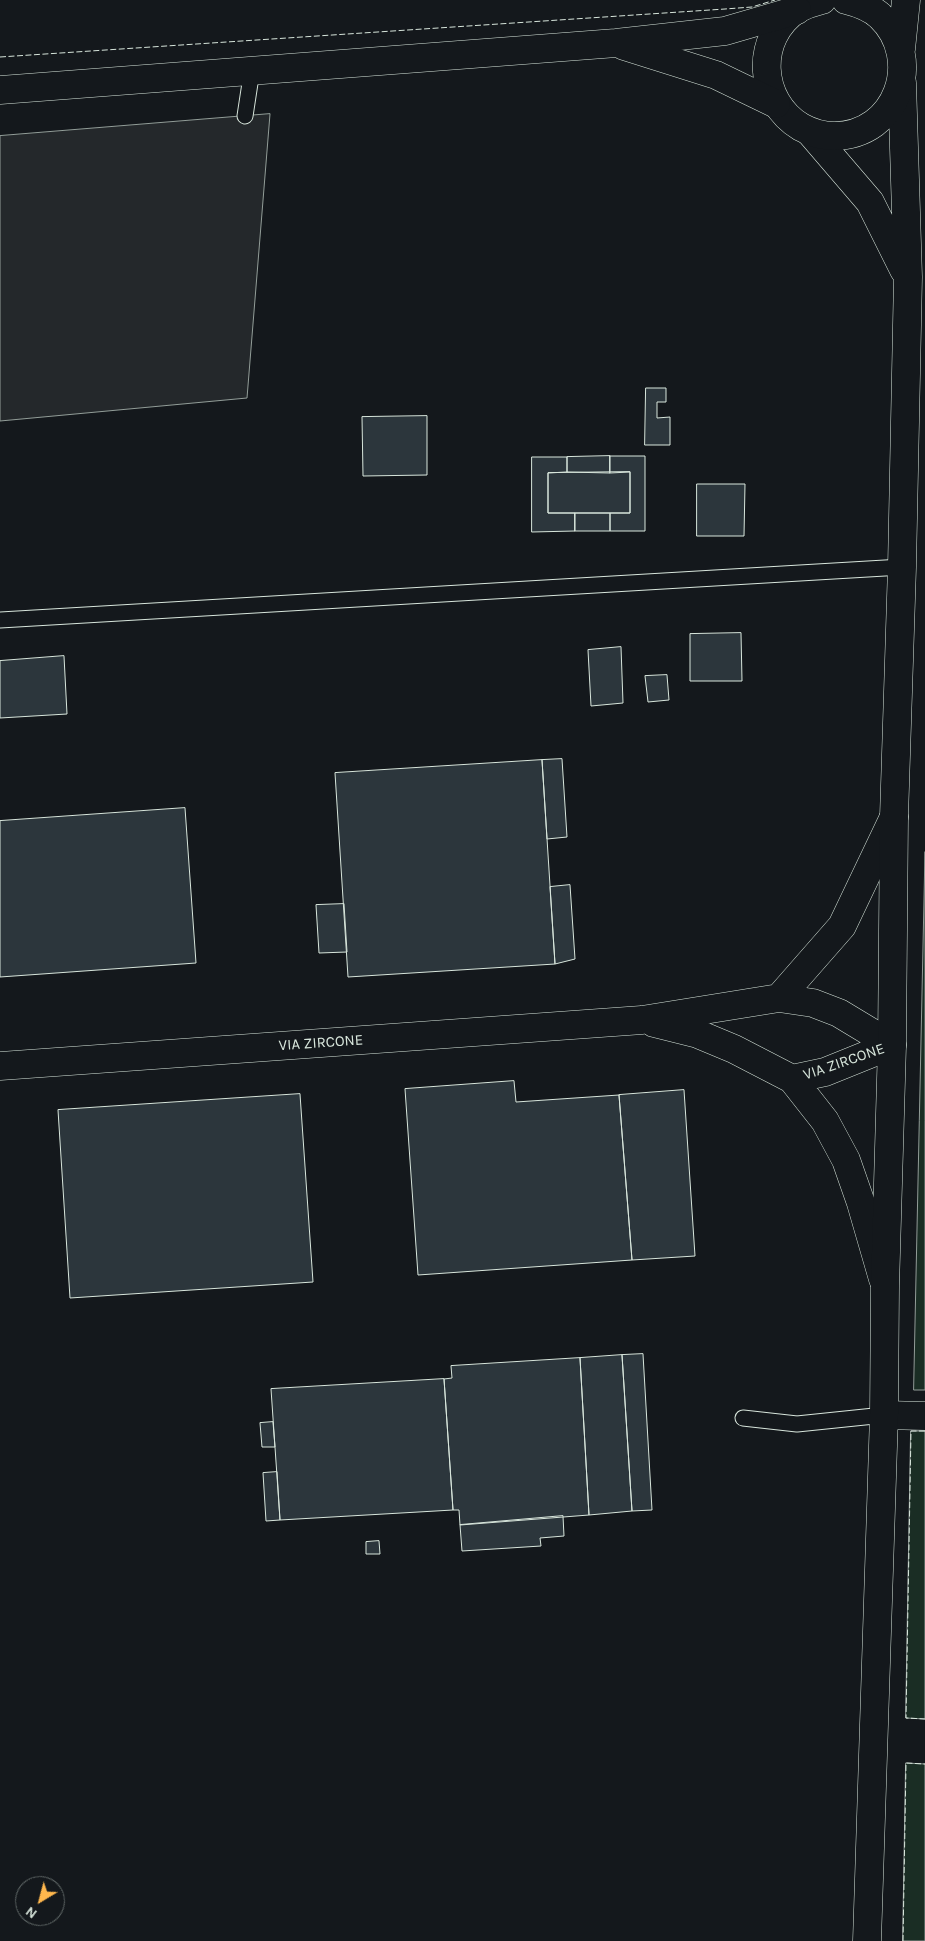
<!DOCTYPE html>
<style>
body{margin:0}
#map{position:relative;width:925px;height:1941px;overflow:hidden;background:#14181c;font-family:Karla,sans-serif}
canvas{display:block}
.north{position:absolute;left:15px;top:1876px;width:50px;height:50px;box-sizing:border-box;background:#14181c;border:1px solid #626a69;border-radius:50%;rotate:217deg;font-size:14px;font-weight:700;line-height:20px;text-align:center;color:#d8e6dc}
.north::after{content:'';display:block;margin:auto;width:18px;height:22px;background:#ffb74d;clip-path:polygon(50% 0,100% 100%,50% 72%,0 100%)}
</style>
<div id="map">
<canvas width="925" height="1941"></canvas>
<div class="north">N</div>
</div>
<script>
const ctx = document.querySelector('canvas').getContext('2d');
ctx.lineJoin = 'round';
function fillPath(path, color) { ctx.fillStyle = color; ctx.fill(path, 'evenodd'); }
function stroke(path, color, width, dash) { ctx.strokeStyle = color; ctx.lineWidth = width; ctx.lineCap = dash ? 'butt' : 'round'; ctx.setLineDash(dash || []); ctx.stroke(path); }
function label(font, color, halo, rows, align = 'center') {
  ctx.font = font + ' Karla,sans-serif'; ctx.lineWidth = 4; ctx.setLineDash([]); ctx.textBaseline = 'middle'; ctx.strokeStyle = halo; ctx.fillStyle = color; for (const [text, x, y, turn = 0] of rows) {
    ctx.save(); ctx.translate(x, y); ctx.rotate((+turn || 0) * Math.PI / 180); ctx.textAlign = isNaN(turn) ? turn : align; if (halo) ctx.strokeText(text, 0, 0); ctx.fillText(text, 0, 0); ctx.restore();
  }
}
const green = new Path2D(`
 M925,852V1390H914Z
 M911,1431H925V1719L906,1718Z
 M906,1763L925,1764V1941H903Z`);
fillPath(green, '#1a2d24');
stroke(green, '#939e99', 1);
const parking = new Path2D(`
 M270,114L247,398L0,421V136Z`);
fillPath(parking, '#24282b');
stroke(parking, '#939e99', 1);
const building = new Path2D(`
 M646,388H666V402H657V418L670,417V445H645Z
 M427,416V475L363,476L362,417Z
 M610,456V473L567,472V457Z
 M610,456H645V531H610V513H630V472L610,473Z
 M532,457H567V472L548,473V513H575V531L532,532Z
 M630,472V513H548V473Z
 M697,484H745L744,536H697Z
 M575,513H610V531H575Z
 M741,633L742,681H690V634Z
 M621,647L623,703L591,706L588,650Z
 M64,656L67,714L0,718V661Z
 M667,675L669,700L648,702L645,676Z
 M562,759L567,837L547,839L542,760Z
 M542,760L555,964L348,977L335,773Z
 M185,808L196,963L0,977V821Z
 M570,885L575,959L555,964L550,887Z
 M344,904L347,952L319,953L316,905Z
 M514,1081L516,1102L619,1095L632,1260L418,1275L405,1089Z
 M684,1090L695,1256L632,1260L619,1095Z
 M300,1094L313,1282L70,1298L58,1110Z
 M643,1354L652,1510L632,1511L622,1355Z
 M622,1355L632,1511L589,1515L580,1358Z
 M580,1358L589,1515L460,1525L459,1510H453L444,1379L452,1378L451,1366Z
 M444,1379L453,1510L280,1520L271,1389Z
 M273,1422L275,1447H262L260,1423Z
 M277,1472L280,1520L266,1521L263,1473Z
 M563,1516L564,1536L540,1538L541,1546L462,1551L460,1525Z
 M379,1541L380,1554H366V1542Z`);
fillPath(building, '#2c363c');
stroke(building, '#d8e6dc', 1);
const lane = new Path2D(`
 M245,116L252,70
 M0,620L902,567
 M743,1418L797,1424L884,1415`);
const street = new Path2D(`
 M779,998L842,926L894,817
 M654,1023L698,1034L734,1049L792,1079L825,1121L846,1160L861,1203L883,1279
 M0,1066L642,1020L779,998L813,1003L839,1013L892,1045
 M792,1079L825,1072L892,1045
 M884,1415L925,1416`);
const secondary = new Path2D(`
 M810,132L870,202L904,270
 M867,1941L884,1415L885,1287L892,1045L894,817L902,567L908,277L902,83`);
const primary = new Path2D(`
 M822,0C814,2 805,5 797,9C754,38 758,101 801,127C810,132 823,136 834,136C897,136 925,59 880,16C870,7 858,3 846,0
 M901,49L906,0`);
const highway = new Path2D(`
 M624,46L716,75L776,104
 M0,90L616,43L725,31L797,10`);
stroke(lane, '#d8e6dc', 17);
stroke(street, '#d8e6dc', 29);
stroke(secondary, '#d8e6dc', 29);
stroke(primary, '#d8e6dc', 29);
stroke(highway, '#d8e6dc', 29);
stroke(lane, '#14181c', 15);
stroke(street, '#14181c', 28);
stroke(secondary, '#14181c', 28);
stroke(primary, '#14181c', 28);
stroke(highway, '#14181c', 28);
stroke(new Path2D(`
 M0,57L725,9L752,7L775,0
 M925,1431H911L906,1718L925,1719
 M903,1941L906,1763L925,1764`), '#d8e6dc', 1, [6, 2.5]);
label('15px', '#d8e6dc', '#14181c', [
 ["VIA ZIRCONE",321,1043,-4],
 ["VIA ZIRCONE",844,1062,-19]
]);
</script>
